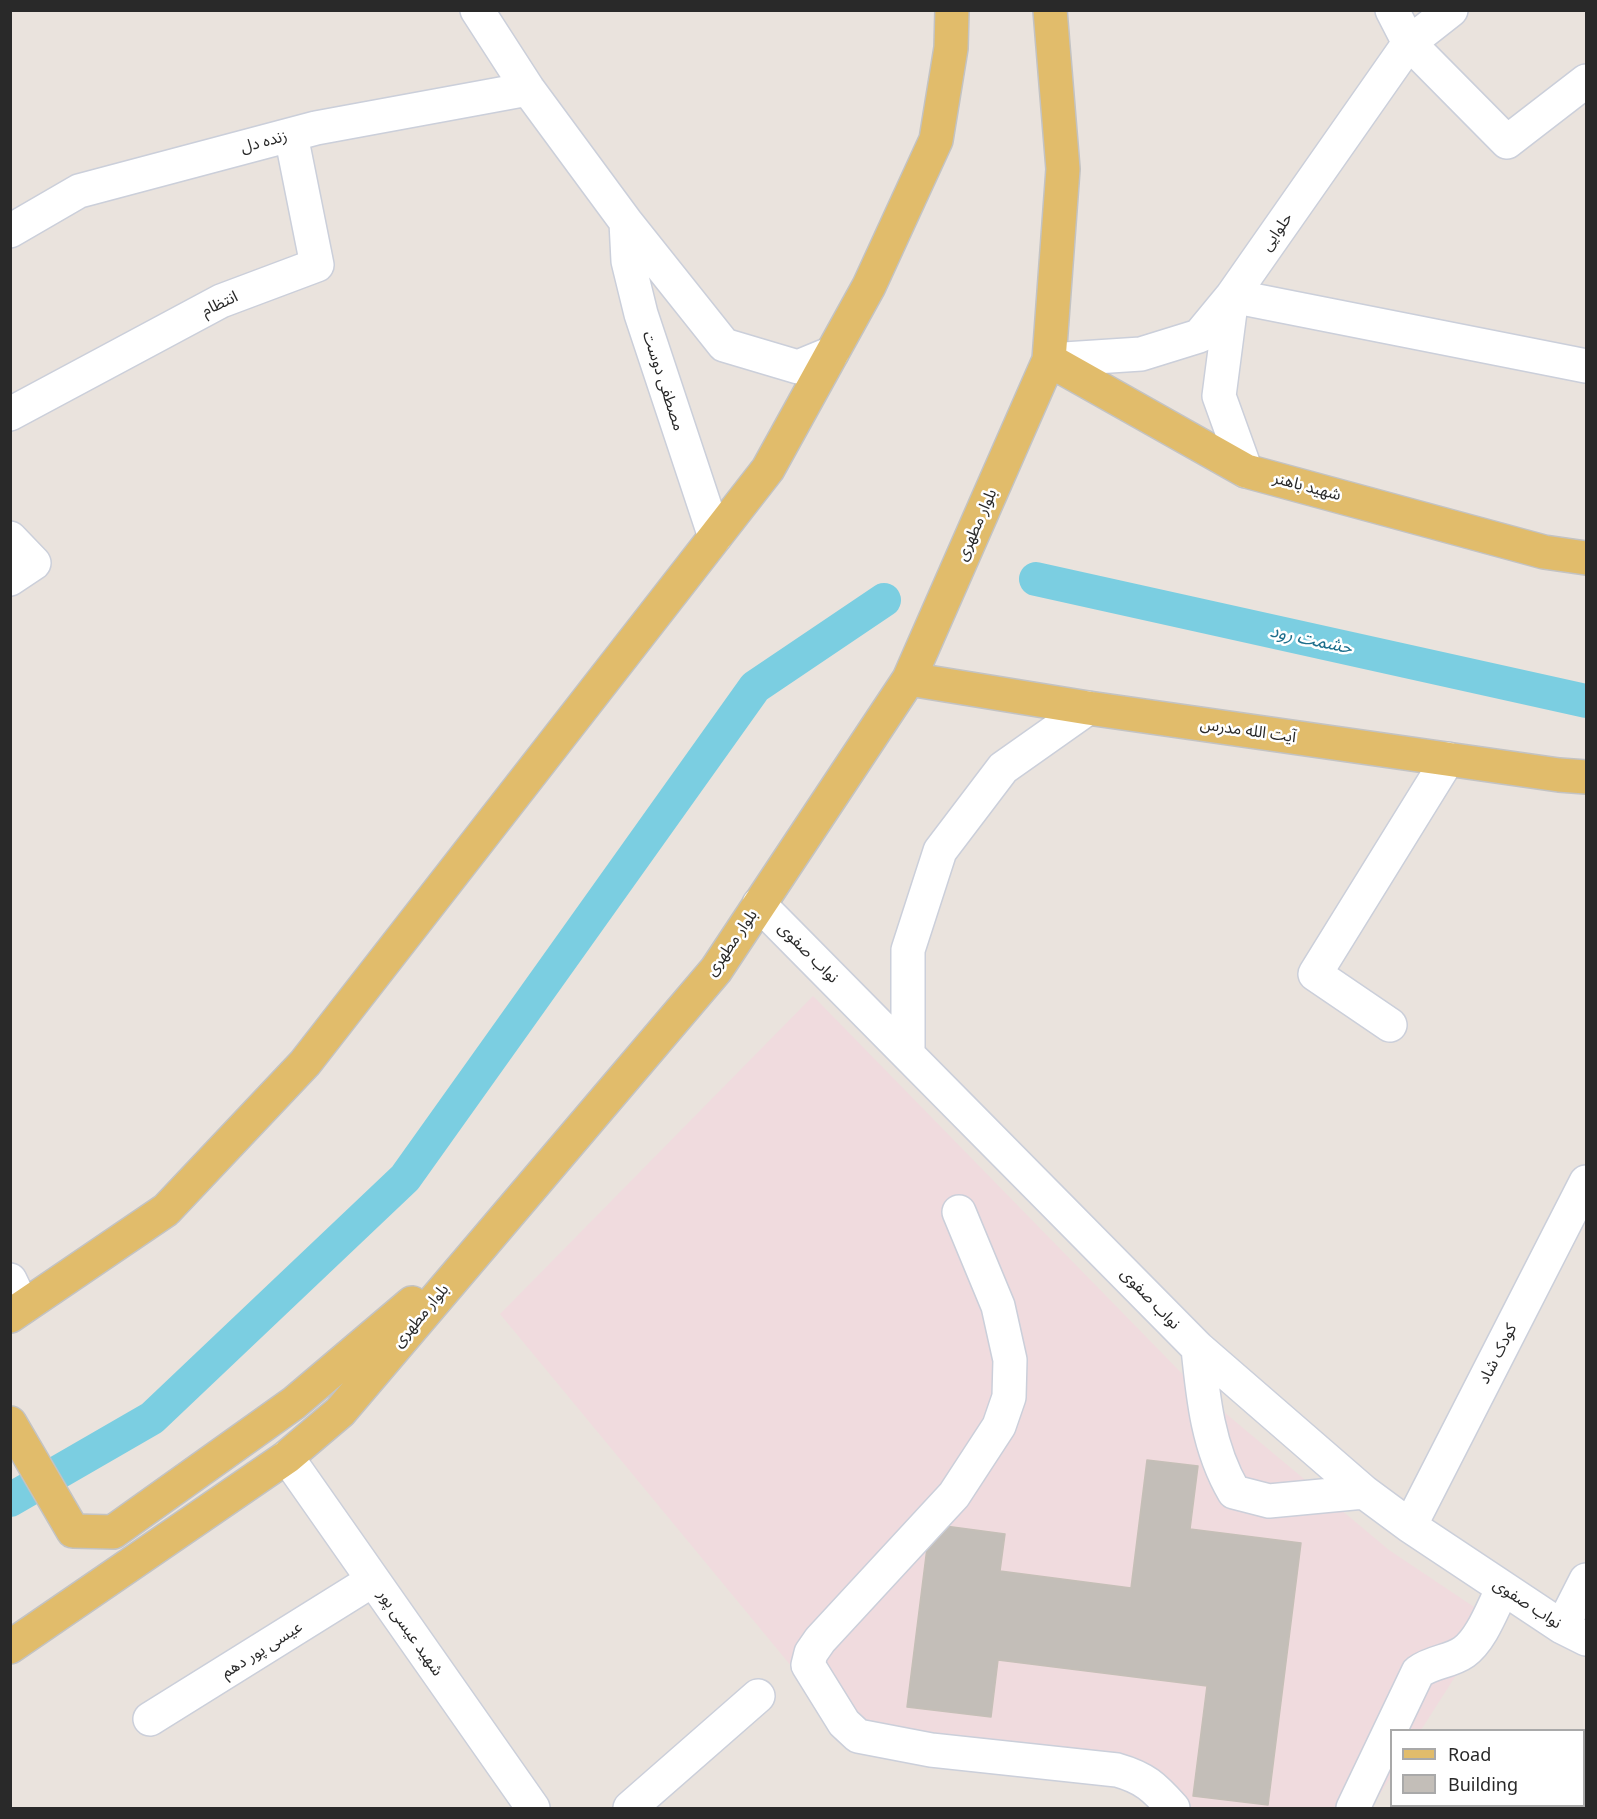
<!DOCTYPE html>
<meta charset="utf-8">
<style>
body{margin:0}
#map{position:relative;width:1597px;height:1819px;overflow:hidden;background:#eae3dd;font-family:"Noto Sans",sans-serif}
canvas{display:block}
.frame{position:absolute;inset:0;border:12px solid #292929;pointer-events:none}
.legend{position:absolute;left:1390px;top:1729px;width:195px;height:78px;box-sizing:border-box;background:#fff;border:2px solid #a9a9a9;margin:0;padding:8px 10px;list-style:none;font-size:18px;color:#292929}
.legend li{display:flex;align-items:center;gap:12px;height:30px}
.legend b{width:30px;border:2px solid #a9a9a9}
</style>
<div id="map">
<canvas width="1597" height="1819"></canvas>
<div class="frame"></div>
<ul class="legend">
<li><b style="height:8px;background:#e1bc6b"></b>Road</li>
<li><b style="height:16px;background:#c3beb8"></b>Building</li>
</ul>
</div>
<script>
const ctx = document.querySelector('canvas').getContext('2d');
ctx.lineJoin = 'round';
function fillPath(path, color) { ctx.fillStyle = color; ctx.fill(path, 'evenodd'); }
function stroke(path, color, width, dash) { ctx.strokeStyle = color; ctx.lineWidth = width; ctx.lineCap = dash ? 'butt' : 'round'; ctx.setLineDash(dash || []); ctx.stroke(path); }
function label(font, color, halo, rows, align = 'center') {
  ctx.font = font + ' "Noto Sans","Noto Sans Arabic",sans-serif'; ctx.lineWidth = 5; ctx.setLineDash([]); ctx.textBaseline = 'middle'; ctx.strokeStyle = halo; ctx.fillStyle = color; for (const [text, x, y, turn = 0] of rows) {
    ctx.save(); ctx.translate(x, y); ctx.rotate((+turn || 0) * Math.PI / 180); ctx.textAlign = isNaN(turn) ? turn : align; if (halo) ctx.strokeText(text, 0, 0); ctx.fillText(text, 0, 0); ctx.restore();
  }
}
fillPath(new Path2D(`
 M813,996L1200,1392L1389,1550L1492,1619L1421,1730H1392L1391,1777L1371,1808H1152L1120,1781L854,1742L500,1314Z`), '#f0dbde');
stroke(new Path2D(`
 M1036,579L1586,701
 M10,1500L152,1418L405,1178L755,687L884,600`), '#7bcee1', 34);
const building = new Path2D(`
 M1147,1460L1198,1466L1190,1529L1301,1543L1268,1805L1193,1796L1207,1686L998,1660L991,1717L907,1707L930,1524L1005,1534L1000,1571L1131,1588Z`);
fillPath(building, '#c3beb8');
stroke(building, '#c5bfb7', 1.5);
const minor = new Path2D(`
 M477,10L528,89L626,222L724,345L798,367L832,353
 M1392,10L1409,43L1507,142L1586,81
 M626,222L628,261L641,314L715,537
 M10,231L79,191L316,128L528,89
 M1232,296L1586,366
 M1232,296L1219,396L1246,471
 M1049,360L1141,354L1199,336L1232,296L1409,43L1451,10
 M10,414L221,301L317,265L291,135
 M10,538L34,563L10,579
 M759,904L1198,1348L1364,1492L1410,1526L1562,1627L1586,1639
 M1390,1025L1315,974L1448,759
 M908,1053V950L940,851L1003,768L1088,708
 M959,1212L998,1306L1010,1360L1009,1397L999,1426L954,1495L820,1640L811,1653L808,1665L844,1723L858,1736L931,1750L1117,1770C1145,1778 1154,1787 1173,1808
 M10,1280L23,1307
 M1198,1348C1203,1398 1208,1448 1234,1492L1269,1501L1364,1492
 M287,1457L533,1808
 M1410,1526L1586,1182
 M1562,1627L1586,1580
 M150,1719L373,1580
 M630,1808L758,1696
 M1353,1808L1418,1672C1433,1661 1450,1662 1464,1652C1482,1639 1493,1607 1503,1588`);
const major = new Path2D(`
 M1049,360L1246,471L1544,552L1586,558
 M909,679L1088,708L1559,775L1586,777
 M10,1316L166,1210L305,1063L768,469L869,286L936,140L951,48L952,10
 M10,1423L73,1531L113,1532L294,1403L412,1303
 M10,1647L287,1457L340,1412L716,970L909,679L1049,360L1063,169L1050,10`);
stroke(minor, '#cbcfda', 36);
stroke(major, '#c3c3c3', 36);
stroke(minor, '#fff', 33);
stroke(major, '#e1bc6b', 33);
label('16px', '#292929', '#fff', [
 ["زنده دل",264,142,-15],
 ["حلوایی",1277,232,-55],
 ["انتظام",220,304,-25],
 ["مصطفی دوست",663,381,72],
 ["شهید باهنر",1307,487,15],
 ["بلوار مطهری",977,525,-66],
 ["آیت الله مدرس",1248,731,8],
 ["بلوار مطهری",732,943,-55],
 ["نواب صفوی",808,953,45],
 ["نواب صفوی",1150,1299,46],
 ["بلوار مطهری",421,1316,-50],
 ["کودک شاد",1498,1354,-63],
 ["نواب صفوی",1527,1604,33],
 ["شهید عیسی پور",410,1633,55],
 ["عیسی پور دهم",262,1650,-32]
]);
label('italic 18px', '#1c6e8b', '#fff', [
 ["حشمت رود",1311,640,12]
]);
</script>
